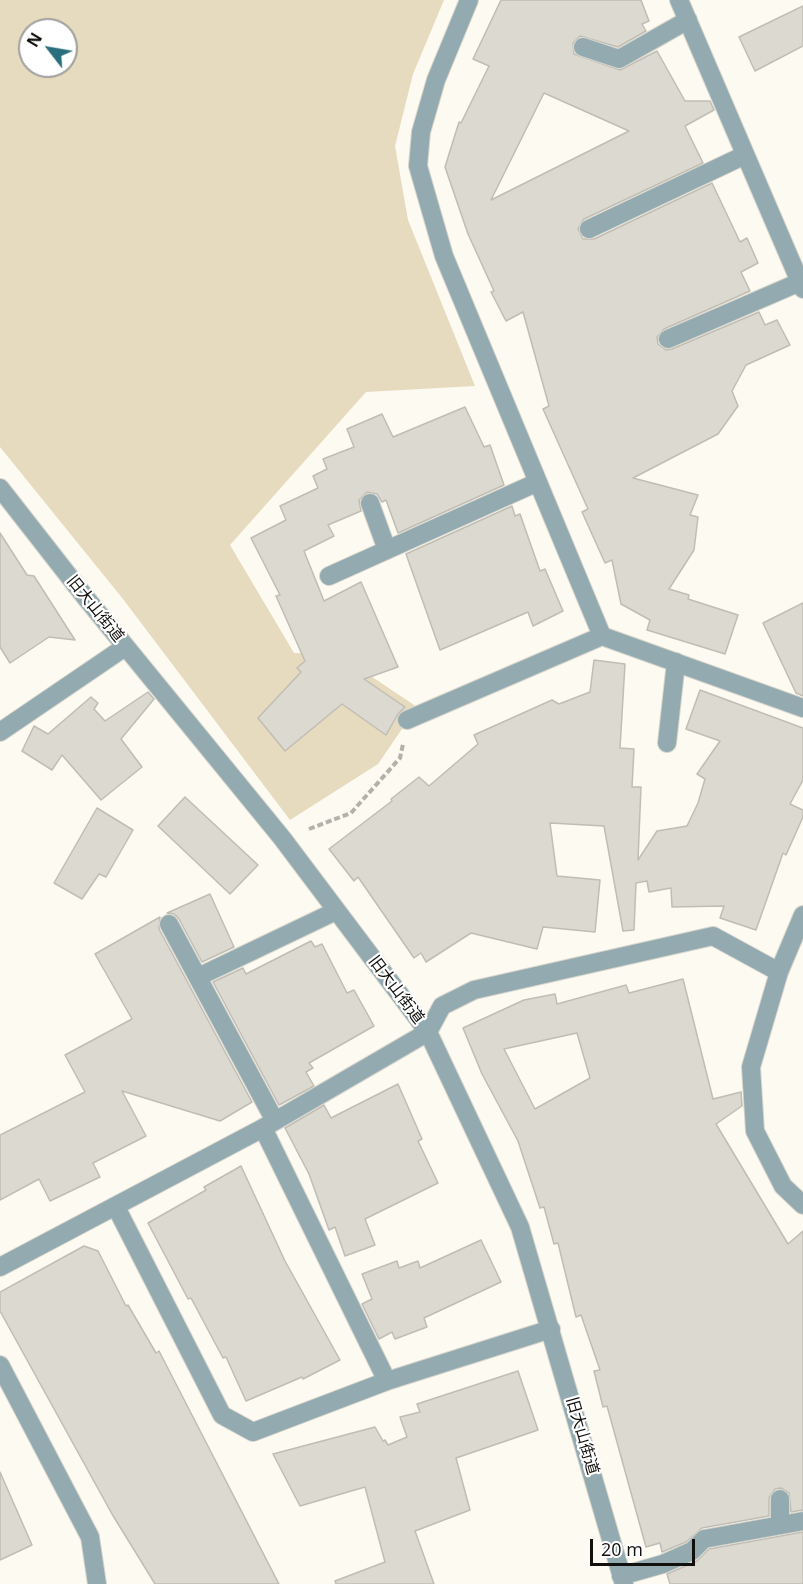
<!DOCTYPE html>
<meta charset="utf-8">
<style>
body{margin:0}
#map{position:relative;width:803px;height:1584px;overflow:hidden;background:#fdfaf1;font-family:"Open Sans",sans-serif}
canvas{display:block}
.north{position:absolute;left:18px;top:18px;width:60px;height:60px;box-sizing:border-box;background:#fff;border:2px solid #a09f9e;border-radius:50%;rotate:301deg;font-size:16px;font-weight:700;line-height:24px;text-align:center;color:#11100d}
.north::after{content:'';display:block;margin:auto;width:21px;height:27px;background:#296e7d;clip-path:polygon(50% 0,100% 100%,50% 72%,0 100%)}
.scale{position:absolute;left:590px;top:1539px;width:105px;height:27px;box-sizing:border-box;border:3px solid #11100d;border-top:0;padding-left:8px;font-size:18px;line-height:21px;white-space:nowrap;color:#11100d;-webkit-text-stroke:4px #fff;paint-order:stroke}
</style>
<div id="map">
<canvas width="803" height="1584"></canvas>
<div class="north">N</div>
<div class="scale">20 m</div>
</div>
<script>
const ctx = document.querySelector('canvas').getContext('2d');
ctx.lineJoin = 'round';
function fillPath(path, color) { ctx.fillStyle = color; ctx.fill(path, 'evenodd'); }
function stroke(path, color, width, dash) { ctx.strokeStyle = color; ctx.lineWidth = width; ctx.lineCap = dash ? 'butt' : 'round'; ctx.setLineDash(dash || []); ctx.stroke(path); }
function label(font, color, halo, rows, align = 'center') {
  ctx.font = font + ' "Open Sans","Noto Sans JP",sans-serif'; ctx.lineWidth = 4.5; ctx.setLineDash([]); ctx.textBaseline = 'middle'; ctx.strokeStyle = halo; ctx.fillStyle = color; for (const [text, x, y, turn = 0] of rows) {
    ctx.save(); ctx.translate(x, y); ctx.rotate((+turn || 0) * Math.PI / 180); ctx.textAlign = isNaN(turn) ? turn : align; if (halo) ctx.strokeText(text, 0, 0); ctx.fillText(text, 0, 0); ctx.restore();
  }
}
fillPath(new Path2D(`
 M0,0H444L413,74L395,146L408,220L475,386L366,392L230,545L294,653L338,654L417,707L378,764L290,820L123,599L0,447ZM30,30H66V66H30Z`), '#e6dabf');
const building = new Path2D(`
 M501,0H641L649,21L642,24L646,31L618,47L580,36L573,43L574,54L620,70L657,51L685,101H710L714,110L685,126L703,163L584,219L578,229L583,239H594L712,183L740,242L747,238L758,263L741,272L750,291L664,329L657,337L658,344L666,350L672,349L759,312L765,325L777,320L790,345L746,365L732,391L738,406L718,434L633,478L698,495L690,515L698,517L694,550L669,589L689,595L688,599L738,615L725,654L647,630L650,620L621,604L612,560L605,563L582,512L588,509L543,409L549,406L523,312L506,321L491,292L494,291L468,234L445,167L459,122L461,123L489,66L473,59ZM544,93L629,131L491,200Z
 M803,6V46L755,71L739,37Z
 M465,407L484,447L490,445L504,485L398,533L386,500L382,502L377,494L367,492L359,500L361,511L328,525L334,536L304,551L324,601L361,582L398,667L364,679L405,707L398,714L386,735L342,704L285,751L258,718L301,672L297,668L305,661L276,596L280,595L251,538L286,520L280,506L318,488L313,476L327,469L323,459L354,447L347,429L382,414L393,437Z
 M512,506L515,516L520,514L540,571L545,569L563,611L533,626L528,612L440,650L406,554Z
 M0,533L27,575L34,576L75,640L49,637L10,663L0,647Z
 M803,603V696L796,693L763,623Z
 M594,660L625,664L620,748L634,749L632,787H641L638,860L657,831L687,826L698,803L705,779L697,774L720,741L686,729L700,690L803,728V780L790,804L803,810V817L786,855L783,853L756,930L720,918L724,906L672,907L671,888L649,892L647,881L636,883L634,930L623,931L604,826L550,823L557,876L600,880L595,932L543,927L537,949L471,933L426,962L421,953L414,958L358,877L354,881L329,849L392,801L391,799L419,777L429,786L478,744L474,735L552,700L559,704L590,692Z
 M148,692L154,699L121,739L142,767L101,800L62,755L52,770L22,751L34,726L48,734L91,697L98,703L94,709L105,721Z
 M185,797L258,865L230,894L158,826Z
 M97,808L133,830L106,877L99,874L82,899L54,883Z
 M210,894L234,947L202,962L179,919L174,914L167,913Z
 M160,917L159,929L252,1102L220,1121L122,1091L146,1136L93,1163L100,1177L50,1201L39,1179L0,1200V1135L85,1092L65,1055L132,1019L95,954Z
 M311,941L315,947L322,944L347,993L354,990L374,1026L309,1063L313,1068L306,1072L314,1086L279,1105L213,982L243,968L246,974Z
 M683,979L713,1099L741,1092L742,1106L716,1124L788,1244L803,1231V1510L791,1512L789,1493L781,1488L775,1489L769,1498V1516L702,1528L686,1542L662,1552L660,1543L646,1547L607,1406L603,1407L594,1371L600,1370L581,1315L576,1317L558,1243L554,1244L544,1207L540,1208L518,1141L482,1074L463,1028L524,1000L555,994L557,1004L626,985L629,993ZM577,1033L590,1078L535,1109L504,1049Z
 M398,1084L422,1139L418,1141L438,1183L365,1219L375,1245L345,1256L335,1227L329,1230L309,1174L285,1128L324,1105L331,1118Z
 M241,1166L285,1261L340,1360L303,1379L302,1377L246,1401L226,1357L223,1358L191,1298L188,1299L148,1223L206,1190L204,1187Z
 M481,1240L501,1282L424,1318L427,1327L395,1339L392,1332L379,1339L362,1304L372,1299L362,1274L397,1261L399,1268L418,1261L420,1268Z
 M84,1246L98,1251L126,1306L128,1305L156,1353L159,1351L279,1584H155L112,1514L0,1311V1292Z
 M518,1371L538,1430L456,1458L470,1510L415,1531L434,1584H336L335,1581L385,1562L365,1487L300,1506L273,1454L375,1427L383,1441L385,1440L388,1445L407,1437L400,1417L420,1412L417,1404Z
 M0,1472L32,1545L0,1560Z
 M803,1532V1584H670L667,1574L697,1561L709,1549Z`);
fillPath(building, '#dcd9d1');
stroke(building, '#c0bdb5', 1.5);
const minor = new Path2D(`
 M469,0L436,80L421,132L418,166L444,256L602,636
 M679,0L803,289
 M583,47L619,59L688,20
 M589,229L745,155
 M668,339L800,282
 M0,488L86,598L282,838L428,1032L520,1227L624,1584
 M370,503L387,550
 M329,576L538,482
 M407,720L602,636L803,708
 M0,732L125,647
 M667,743L676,662
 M803,915L779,972L751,1067L755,1131L783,1186L803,1205
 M169,924L275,1121
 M198,977L336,911
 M263,1128L387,1381
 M116,1207L222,1415L253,1432L387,1381L551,1329
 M0,1267L263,1128L428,1032L442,1006L474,990L713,936L779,972
 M0,1365L90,1537L97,1584
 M780,1499V1525
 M621,1576L663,1564L692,1551L704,1539L803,1521`);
stroke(minor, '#d7d5cd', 20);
stroke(new Path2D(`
 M309,829L351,813L400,758L403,744`), '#b4b1aa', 4, [6, 3]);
stroke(minor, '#93aab0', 18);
label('16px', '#11100d', '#fff', [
 ["旧大山街道",95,609,51],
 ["旧大山街道",396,990,53],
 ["旧大山街道",582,1436,74]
]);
</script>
